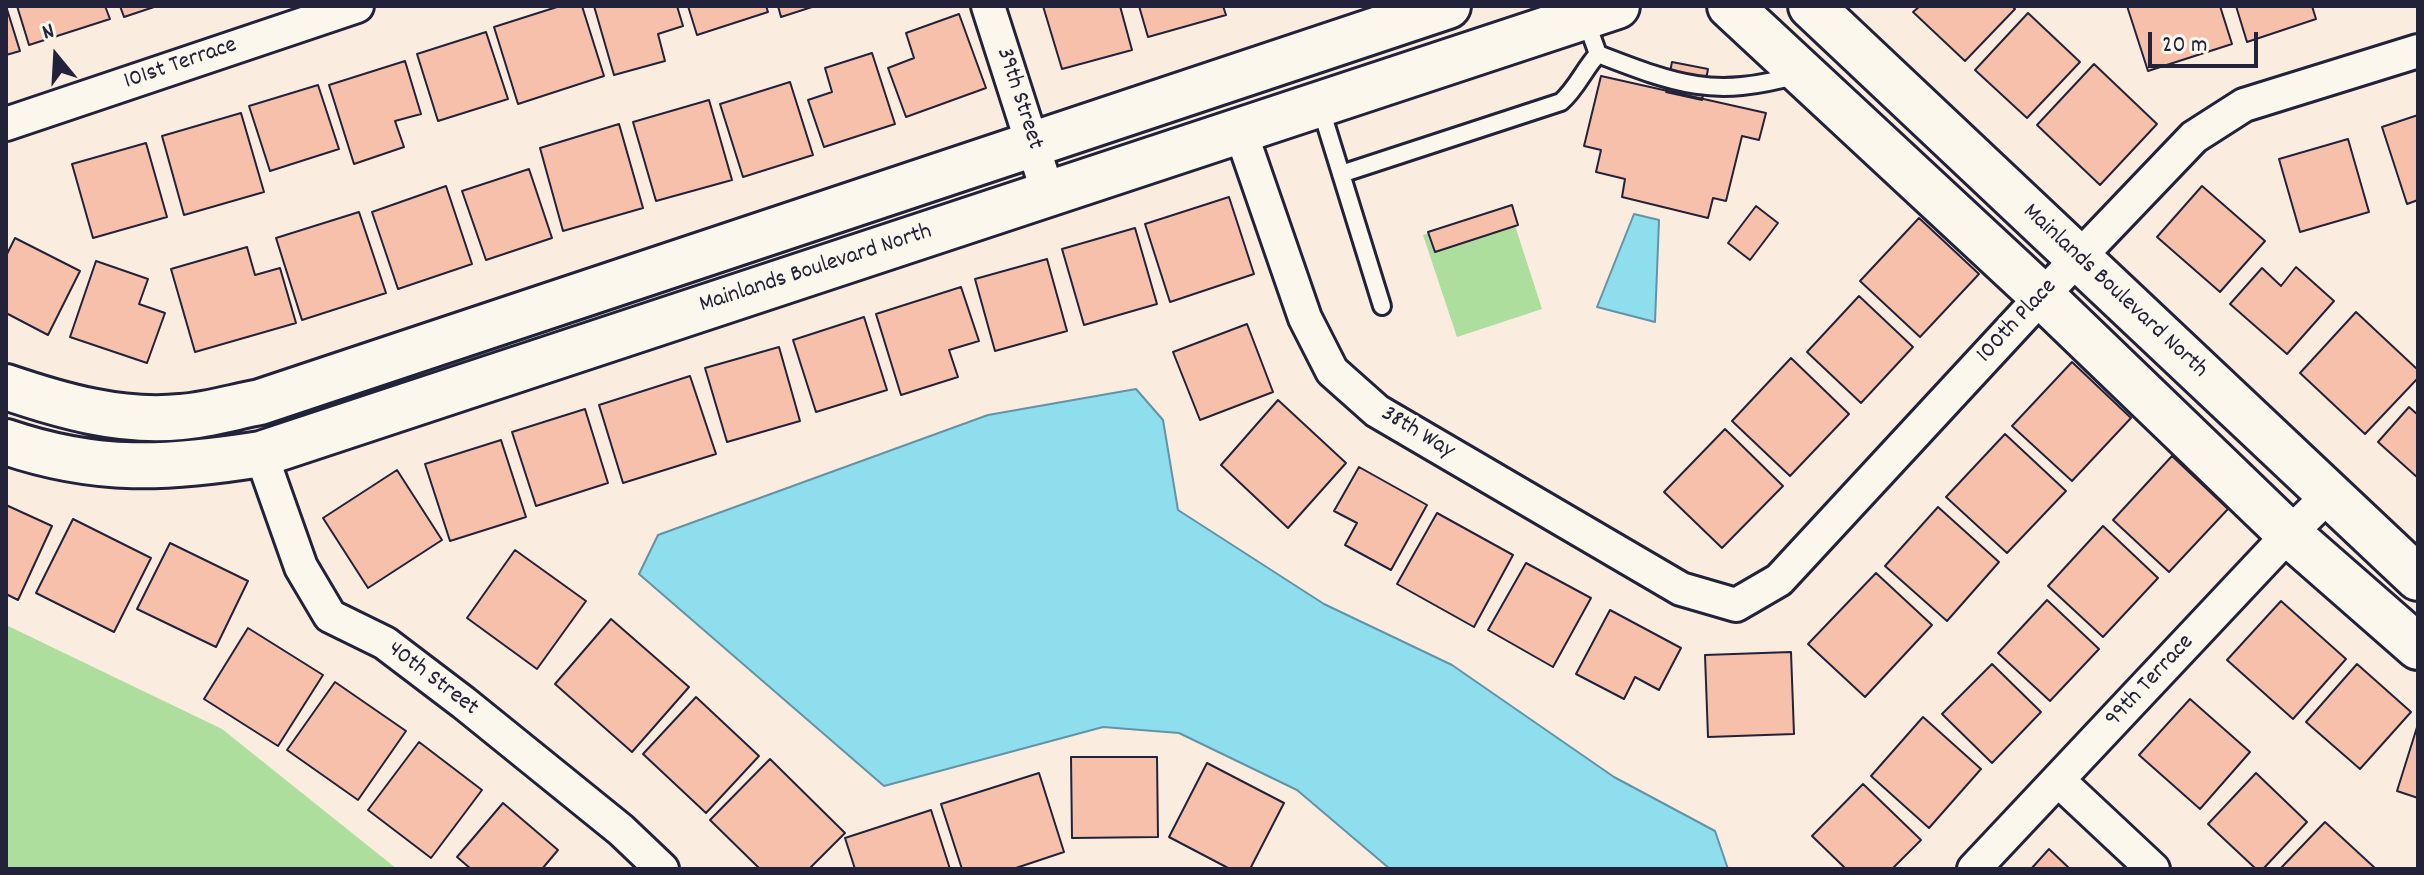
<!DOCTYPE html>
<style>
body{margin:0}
#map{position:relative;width:2424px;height:875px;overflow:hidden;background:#faecdf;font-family:Dekko,sans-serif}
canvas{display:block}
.frame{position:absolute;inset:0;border:8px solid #22223b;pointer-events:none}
.north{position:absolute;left:16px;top:16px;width:80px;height:80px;-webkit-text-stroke:6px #fbf7ec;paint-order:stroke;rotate:342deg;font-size:22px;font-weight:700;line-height:32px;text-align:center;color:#22223b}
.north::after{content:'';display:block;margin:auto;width:28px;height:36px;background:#22223b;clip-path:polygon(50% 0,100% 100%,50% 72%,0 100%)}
.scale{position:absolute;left:2148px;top:32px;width:110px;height:36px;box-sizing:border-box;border:4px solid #22223b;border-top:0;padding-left:10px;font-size:24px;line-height:28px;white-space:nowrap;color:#22223b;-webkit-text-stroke:6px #fbf7ec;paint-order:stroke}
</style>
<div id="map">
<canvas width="2424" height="875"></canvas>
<div class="frame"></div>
<div class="north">N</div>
<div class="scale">20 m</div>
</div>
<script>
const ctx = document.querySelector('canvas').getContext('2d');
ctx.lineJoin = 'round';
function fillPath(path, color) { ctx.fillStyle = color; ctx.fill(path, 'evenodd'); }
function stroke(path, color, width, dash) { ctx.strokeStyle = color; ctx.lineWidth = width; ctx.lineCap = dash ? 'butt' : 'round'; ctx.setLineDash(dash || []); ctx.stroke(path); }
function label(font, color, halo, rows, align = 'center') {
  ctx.font = font + ' Dekko,sans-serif'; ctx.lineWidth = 6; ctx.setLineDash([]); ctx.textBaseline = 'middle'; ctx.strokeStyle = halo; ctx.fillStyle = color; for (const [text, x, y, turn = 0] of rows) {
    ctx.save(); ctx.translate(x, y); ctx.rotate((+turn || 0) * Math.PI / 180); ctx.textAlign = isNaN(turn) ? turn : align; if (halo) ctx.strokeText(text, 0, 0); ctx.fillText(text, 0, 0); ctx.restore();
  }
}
fillPath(new Path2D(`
 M1509,207L1542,309L1457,337L1423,235Z
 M6,625L222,729L397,869H6Z`), '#aede9d');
const water = new Path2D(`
 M1634,214L1659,220L1655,322L1597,307Z
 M1136,389L1163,420L1178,510L1324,604L1452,665L1614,777L1715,831L1728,869H1390L1297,790L1179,733L1103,727L884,786L639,574L658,535L988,415Z`);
fillPath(water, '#8fdeed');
stroke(water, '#6393a6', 2);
const building = new Path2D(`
 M6,6L20,51L6,55Z
 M17,6H105L110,19L29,45Z
 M120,6H157L124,17Z
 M560,6H582L604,76L518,104L494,27Z
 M594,6H677L683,26L658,34L665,61L614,75Z
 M688,6H766L768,12L697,35Z
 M778,6H815L781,17Z
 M1043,6H1120L1132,50L1062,69Z
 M1139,6H1223L1226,15L1148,37Z
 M1920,6H2012L2015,9L1965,61L1913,12Z
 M2127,6H2220L2232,44L2148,71Z
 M2236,6H2312L2316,19L2247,42Z
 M2028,13L2080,62L2027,118L1975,70Z
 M959,14L986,88L906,117L888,68L914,58L906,33Z
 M486,32L508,99L438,121L417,54Z
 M872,53L895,124L824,147L808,100L832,92L825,68Z
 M405,61L421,114L395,121L404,147L354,164L329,85Z
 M1672,62L1708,69L1702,100L1666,92Z
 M2094,64L2157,124L2100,185L2037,125Z
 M1601,76L1766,113L1759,140L1742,136L1726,201L1713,198L1708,218L1622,197L1625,179L1596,172L1601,150L1584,146Z
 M790,82L813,155L743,177L720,104Z
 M318,85L339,149L270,171L249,106Z
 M709,100L732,180L656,201L633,122Z
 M241,113L264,192L184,215L162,136Z
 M2418,115V200L2407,204L2382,127Z
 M619,124L643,208L563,231L540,148Z
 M2348,139L2369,212L2300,232L2279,159Z
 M146,143L167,217L93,238L72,164Z
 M529,169L552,238L486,260L462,191Z
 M446,186L472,264L398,289L372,212Z
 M2202,186L2265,241L2220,292L2157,237Z
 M1229,197L1254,274L1170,302L1145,224Z
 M1512,205L1518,225L1435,252L1428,232Z
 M1756,206L1778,223L1750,260L1728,243Z
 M359,212L386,293L302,320L276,238Z
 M1919,218L1979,274L1920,337L1860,281Z
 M1135,228L1157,304L1084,325L1062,249Z
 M15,238L80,271L48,335L6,313V256Z
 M247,247L255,275L280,268L296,323L195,352L171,269Z
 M1047,259L1067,331L995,351L975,279Z
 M96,261L148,279L139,304L165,313L147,363L70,337Z
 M2296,267L2334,301L2287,354L2230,304L2262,268L2281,286Z
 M961,287L979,341L949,350L958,377L901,395L876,314Z
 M1859,296L1913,347L1861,403L1807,352Z
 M2356,312L2418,370V378L2365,434L2300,373Z
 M864,317L887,390L816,412L793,340Z
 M1247,324L1273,392L1200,420L1173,352Z
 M779,347L800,421L727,442L705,368Z
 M1791,358L1849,414L1790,476L1732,421Z
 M2072,362L2131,418L2072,481L2012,426Z
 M690,376L716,454L623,483L599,405Z
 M1278,400L1346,463L1288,528L1221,465Z
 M2409,407L2418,415V478L2378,442Z
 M585,409L608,483L536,506L512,432Z
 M1725,429L1783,486L1722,548L1664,492Z
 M2005,434L2066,491L2007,553L1946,497Z
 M501,440L526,517L450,541L425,464Z
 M2172,456L2228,509L2169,572L2113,520Z
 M1359,467L1427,505L1391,570L1345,545L1357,523L1334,511Z
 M397,470L442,540L368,588L323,518Z
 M6,505L52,526L18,600L6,594Z
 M1938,507L1999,562L1947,621L1885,566Z
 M1437,513L1513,555L1474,627L1397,584Z
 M73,519L151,558L114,632L36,593Z
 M2103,526L2158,578L2103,637L2048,586Z
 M170,543L248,581L216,647L137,609Z
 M515,550L586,601L537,669L467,618Z
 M1526,563L1591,598L1553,667L1488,630Z
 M1876,573L1932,625L1865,697L1808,644Z
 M2047,600L2099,649L2050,701L1998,653Z
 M2281,601L2346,659L2293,719L2227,660Z
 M1610,610L1681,648L1659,690L1635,677L1624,699L1576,674Z
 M611,619L689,687L632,752L555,684Z
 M248,628L323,675L278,746L204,699Z
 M1791,652L1794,734L1708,737L1705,655Z
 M1992,664L2041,712L1992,763L1942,714Z
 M2357,664L2411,712L2360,769L2306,722Z
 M335,682L406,731L358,800L287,750Z
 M696,697L759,756L706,813L643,754Z
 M2190,699L2250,752L2200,809L2139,755Z
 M1923,717L1981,769L1929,828L1871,776Z
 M2418,724V798L2397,791Z
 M419,742L482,790L431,858L368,810Z
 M1071,757H1157L1158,837L1072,838Z
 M770,759L845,833L809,869H760L710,820Z
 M1207,763L1284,803L1250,869H1230L1169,837Z
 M1039,773L1064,852L1013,869H962L941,804Z
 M2256,773L2307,822L2263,869H2256L2208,824Z
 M1863,784L1921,840L1892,869H1846L1812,836Z
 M503,803L558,850L542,869H471L457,857Z
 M931,810L950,869H855L845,838Z
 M2325,822L2376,869H2280Z
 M2049,849L2070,869H2031Z`);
fillPath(building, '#f7c0ab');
stroke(building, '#22223b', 2);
const lane = new Path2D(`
 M1585,18L1598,54C1676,84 1713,99 1797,75
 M1320,106L1382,306
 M1341,174L1561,102C1577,88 1584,69 1598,54`);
const street = new Path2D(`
 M988,6L1048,193
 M6,124L357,6
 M1240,130L1305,318L1332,371L1377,411L1681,589L1736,605L1779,580L2042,296L2194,137L2244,105L2418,51
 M261,454L301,567L330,616L385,643L464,703L621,830L662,869
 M2059,781L2153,869
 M1974,869L2289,534L2329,495`);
const secondary = new Path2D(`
 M1730,6L2042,296L2289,534L2418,647
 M1811,6L2418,578
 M6,387C62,406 121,423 181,417C207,415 234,407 260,402L1448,6
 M6,442C97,473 167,469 261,454L1617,6`);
stroke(lane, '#22223b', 22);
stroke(street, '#22223b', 38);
stroke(secondary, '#22223b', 50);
stroke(lane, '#fbf7ec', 16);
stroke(street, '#fbf7ec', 32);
stroke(secondary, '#fbf7ec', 44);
label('24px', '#22223b', '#fbf7ec', [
 ["101st Terrace",181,65,-19],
 ["39th Street",1018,99,72],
 ["Mainlands Boulevard North",816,270,-18],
 ["Mainlands Boulevard North",2114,292,43],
 ["100th Place",2018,322,-47],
 ["38th Way",1417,434,31],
 ["40th Street",432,680,37],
 ["99th Terrace",2151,682,-47]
]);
</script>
